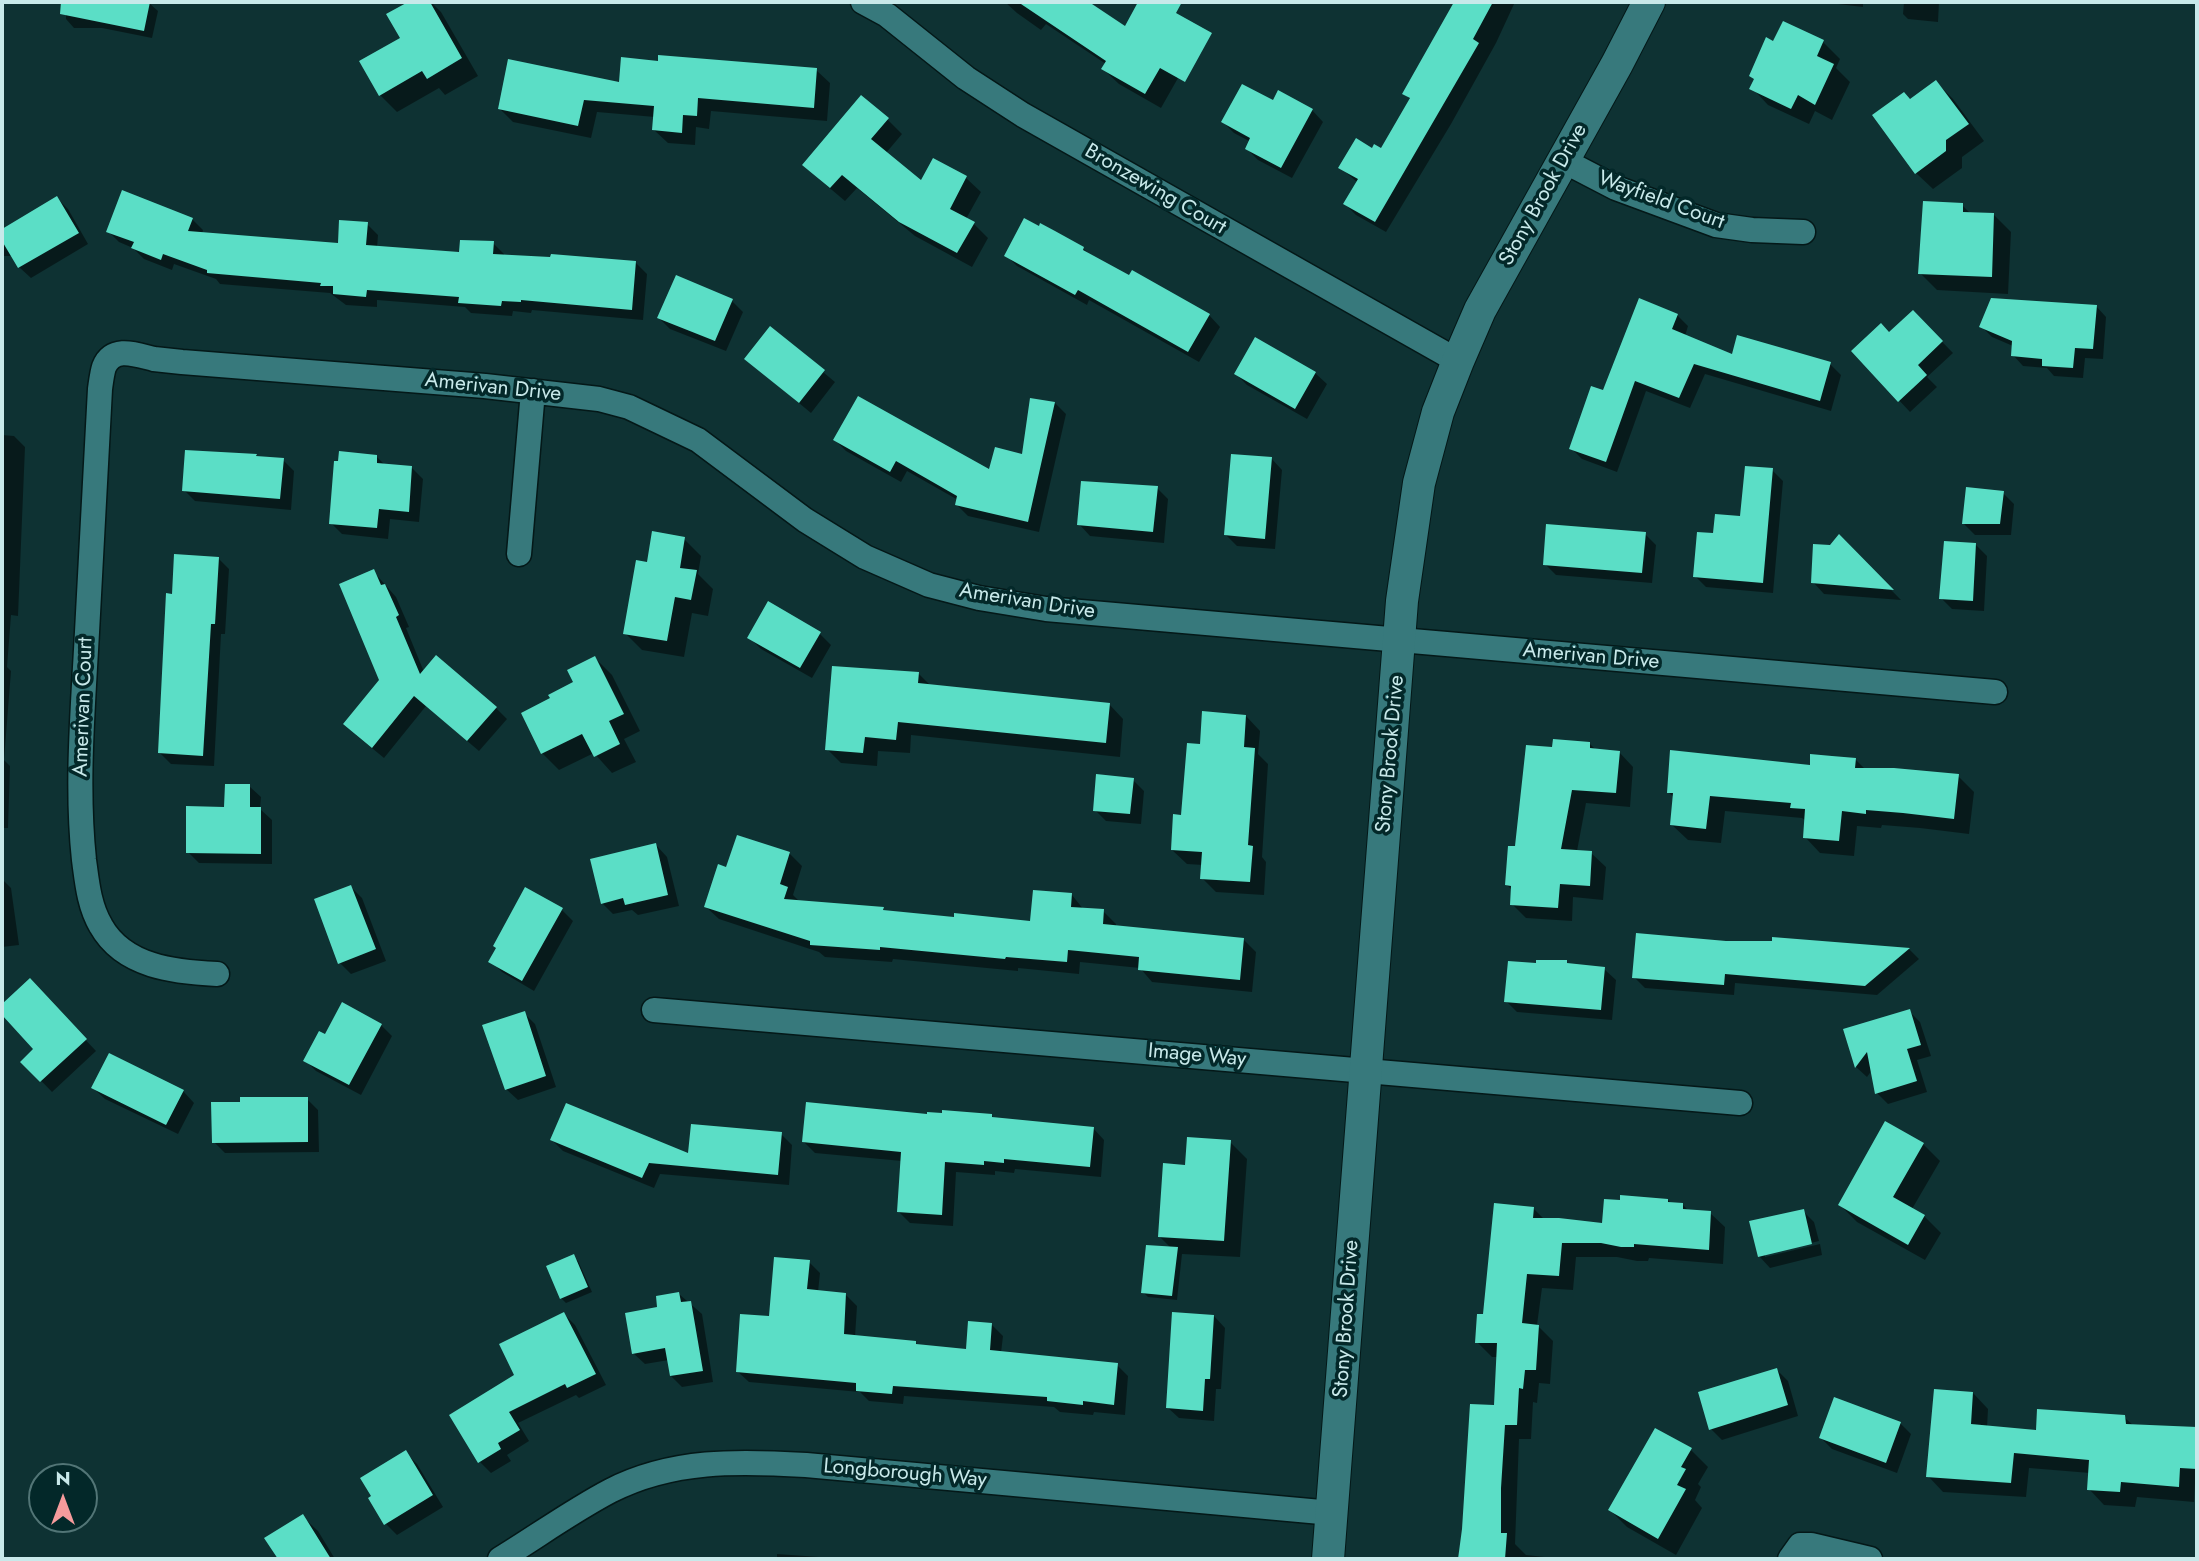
<!DOCTYPE html>
<style>
body{margin:0}
#map{position:relative;width:2199px;height:1561px;overflow:hidden;background:#0e3233;font-family:Jost,sans-serif}
canvas{display:block}
.frame{position:absolute;inset:0;border:4px solid #c8e9ea;pointer-events:none}
.north{position:absolute;left:28px;top:1463px;width:70px;height:70px;box-sizing:border-box;background:#032829;border:2px solid #527576;border-radius:50%;rotate:0deg;font-size:19px;font-weight:700;line-height:28px;text-align:center;color:#c8e9ea}
.north::after{content:'';display:block;margin:auto;width:24px;height:32px;background:#f59b9c;clip-path:polygon(50% 0,100% 100%,50% 72%,0 100%)}
</style>
<div id="map">
<canvas width="2199" height="1561"></canvas>
<div class="frame"></div>
<div class="north">N</div>
</div>
<script>
const ctx = document.querySelector('canvas').getContext('2d');
ctx.lineJoin = 'round';
function fillPath(path, color) { ctx.fillStyle = color; ctx.fill(path, 'evenodd'); }
function stroke(path, color, width, dash) { ctx.strokeStyle = color; ctx.lineWidth = width; ctx.lineCap = dash ? 'butt' : 'round'; ctx.setLineDash(dash || []); ctx.stroke(path); }
function label(font, color, halo, rows, align = 'center') {
  ctx.font = font + ' Jost,sans-serif'; ctx.lineWidth = 7; ctx.setLineDash([]); ctx.textBaseline = 'middle'; ctx.strokeStyle = halo; ctx.fillStyle = color; for (const [text, x, y, turn = 0] of rows) {
    ctx.save(); ctx.translate(x, y); ctx.rotate((+turn || 0) * Math.PI / 180); ctx.textAlign = isNaN(turn) ? turn : align; if (halo) ctx.strokeText(text, 0, 0); ctx.fillText(text, 0, 0); ctx.restore();
  }
}
fillPath(new Path2D(`
 M66,2L149,3L158,11L152,38L102,28H74L66,19Z
 M412,2H431L441,12L478,76L445,95L439,88L397,112L380,95L403,38L389,15Z
 M1005,2H1086L1166,56L1182,71L1161,108L1119,84L1103,69L1106,64L1046,24L1041,30L1017,13Z
 M1456,2H1515L1496,43L1451,124L1386,232L1356,215L1345,204L1358,183L1341,168L1373,150H1382L1411,100L1404,93Z
 M1821,2H1863V7Z
 M1904,2H1939L1938,22L1908,19L1903,14Z
 M1783,23L1823,42L1840,59L1836,68L1850,82L1832,120L1815,111L1809,124L1768,105L1752,88Z
 M816,70L830,83L827,121L711,111L709,129L696,127L695,145L668,143L654,130L655,117L597,112L591,138L513,122L500,109L621,84Z
 M1936,82L1953,99L1984,141L1962,157V168L1933,189L1916,173L1911,101Z
 M1273,102L1312,110L1323,122L1292,178L1258,160L1247,149L1251,142L1234,133L1223,122Z
 M887,119L902,134L886,153L921,183L966,178L981,192L966,219L974,224L988,238L972,267L915,236L857,188L845,201L819,179Z
 M57,198L68,209L88,244L31,278L19,267L12,256H2V231Z
 M1962,205L1971,214L1994,215L2011,232L2008,294L1937,290L1920,273Z
 M192,219L203,230L202,234L339,245L367,224L378,235L377,248L461,254L493,243L504,254V257L636,263L647,274L643,320L532,310L531,313L513,311L512,316L471,313L465,307L377,300V307L346,305L330,293L220,284L216,279L174,264L172,270L144,259L133,248L119,242L108,231Z
 M1039,228L1083,248L1092,257L1209,315L1220,327L1199,362L1089,300L1087,305L1017,266L1006,255Z
 M732,301L743,312L726,351L670,329L659,318Z
 M2096,306L2106,317L2103,359L2085,358L2083,378L2054,376L2047,368L2023,366L2013,355V346L1992,337L1981,326Z
 M1913,312L1953,353L1927,377L1937,387L1910,412L1853,351L1889,334Z
 M1677,315L1688,326L1685,336L1733,356L1830,364L1841,375L1831,411L1705,374L1690,408L1646,391L1617,472L1582,459L1571,448L1604,392Z
 M770,328L835,382L811,413L746,359Z
 M1315,373L1327,384L1307,419L1247,385L1236,374Z
 M1055,403L1066,414L1039,532L968,516L957,505L958,500L907,471L901,482L846,451L835,440L990,472L1024,456Z
 M2,435L14,436L25,447L18,616L11,615L7,667L11,671L4,760L10,766L8,828H2Z
 M256,455L259,458L283,460L294,471L291,510L195,501L184,490Z
 M376,456L386,466L412,468L423,479L419,522L390,519L388,539L342,534L331,523Z
 M1271,458L1282,470L1275,549L1237,546L1225,534Z
 M1772,470L1783,481L1773,593L1706,587L1695,576L1714,535L1741,518Z
 M1157,488L1168,499L1164,543L1090,536L1079,524Z
 M2003,493L2014,504L2011,535H1975L1964,524Z
 M1645,534L1656,545L1652,583L1556,575L1545,564Z
 M1839,537L1901,600L1824,594L1813,582L1830,546Z
 M684,539L701,556L698,574L713,589L708,616L692,613L684,657L642,650L625,633Z
 M1976,545L1987,556L1984,611L1952,609L1941,598Z
 M218,558L229,569L225,634H221L214,766L171,764L160,753Z
 M373,571L396,597L409,627L406,628L424,672L496,708L507,719L479,751L426,706L384,758L356,735L381,680Z
 M819,633L831,645L812,678L761,649L750,638Z
 M595,658L612,675L640,731L624,739L636,762L612,773L594,753L559,770L542,753L552,699L576,683Z
 M919,674L931,686L1109,704L1123,719L1120,757L911,735L910,753L878,751L877,766L841,763L827,749Z
 M1246,716L1260,731L1258,754L1268,764L1262,857L1266,862L1264,895L1216,892L1202,878L1203,865L1187,864L1172,850L1201,746Z
 M1589,743L1596,750L1619,752L1633,767L1630,807L1586,803L1577,851L1591,853L1606,867L1603,900L1573,897L1572,921L1526,918L1512,904V890L1507,885L1517,848L1554,749Z
 M1855,759L1866,770L1958,776L1974,792L1969,834L1920,828L1882,825L1881,828L1857,826L1854,856L1820,853L1805,837L1806,821L1802,818L1725,811L1721,843L1688,840L1672,825L1675,798L1668,792Z
 M1133,780L1144,791L1141,824L1106,821L1095,810Z
 M249,786L261,797L260,809L272,820V864L199,863L188,852Z
 M656,845L667,857L679,906L638,915L632,910L613,914L602,903Z
 M789,853L802,866L793,895L800,902L883,909L886,912L1031,923L1072,895L1084,910L1103,911L1116,924V927L1243,939L1256,952L1252,992L1152,982L1140,968L1080,962L1079,974L1018,968V971L893,959L892,962L825,957L819,952L719,919L706,907L727,869Z
 M2,879L11,888L19,945L2,947Z
 M351,887L362,898L386,961L351,974L340,963L316,900Z
 M562,910L573,921L534,991L502,972L491,961Z
 M1774,939L1909,949L1919,959L1877,995L1735,983L1734,995L1645,988L1634,977L1726,943H1773Z
 M1566,962L1570,965L1604,969L1616,980L1612,1020L1517,1012L1506,1001L1538,965Z
 M30,981L96,1051L52,1092L23,1062L36,1050L2,1013V1007Z
 M1909,1011L1920,1022L1931,1056L1917,1060L1927,1092L1888,1104L1877,1093L1872,1070L1867,1077L1856,1067L1845,1030Z
 M524,1013L535,1024L556,1087L518,1100L506,1089Z
 M381,1025L392,1036L361,1095L316,1071L305,1060L326,1036Z
 M93,1088L183,1091L194,1103L178,1134L105,1099Z
 M307,1099L318,1110L319,1152L225,1153L214,1142Z
 M929,1116H992L995,1119L1093,1128L1104,1140L1101,1177L1015,1169L1014,1173L995,1171V1175L956,1172L953,1226L910,1223L899,1212L902,1161L815,1153L803,1141Z
 M781,1134L792,1145L789,1185L660,1174L654,1188L563,1151L552,1140L690,1156Z
 M1230,1142L1247,1159L1240,1257L1182,1254L1177,1300L1148,1297L1143,1292L1171,1248L1160,1237L1187,1166Z
 M1923,1144L1940,1161L1912,1209L1924,1216L1941,1233L1925,1260L1857,1222L1840,1205Z
 M1668,1200L1672,1204L1683,1205L1689,1211L1710,1213L1725,1227L1723,1264L1649,1258L1648,1261H1637L1617,1257H1576L1573,1290L1542,1288L1537,1325L1553,1341L1550,1384L1539,1383L1537,1403L1533,1402L1531,1439H1519L1515,1544L1526,1555L1563,1559H1461L1464,1530L1495,1407L1498,1357H1492L1477,1342L1484,1316L1533,1208L1545,1220L1604,1225Z
 M1803,1211L1814,1222L1819,1241L1765,1254V1257L1820,1244L1822,1255L1770,1268L1759,1256Z
 M573,1256L578,1261L592,1292L566,1303L561,1298Z
 M809,1262L820,1273L818,1292L845,1294L857,1306L855,1337L915,1342L919,1346L967,1351L992,1325L1003,1336L1001,1353L1117,1365L1128,1376L1125,1415L1094,1412L1093,1415L1060,1412L1054,1407L904,1396L903,1404L869,1401L860,1392L749,1382L737,1371Z
 M679,1294L702,1314L713,1382L682,1387L671,1376L669,1360L645,1364L633,1353L659,1309Z
 M564,1314L575,1325L606,1385L579,1398L576,1395L518,1423L529,1441L507,1455L511,1461L491,1473L480,1462L451,1416L516,1376Z
 M1214,1316L1225,1328L1221,1389H1216L1214,1421L1179,1418L1167,1407Z
 M1777,1370L1788,1381L1798,1416L1722,1440L1711,1429Z
 M1973,1393L1988,1409L1987,1428L2037,1432L2124,1417L2134,1426L2197,1428V1483H2195L2194,1502L2137,1497L2135,1507L2104,1505L2089,1489L2090,1473L2029,1468L2026,1497L1943,1492L1928,1476Z
 M1900,1423L1911,1434L1897,1473L1832,1449L1821,1438Z
 M1691,1450L1708,1467L1698,1484L1701,1487L1695,1500L1702,1508L1676,1555L1627,1527L1610,1510Z
 M406,1453L417,1464L443,1507L397,1535L386,1524Z
 M303,1517L318,1531L335,1559H277Z
 M777,1554L847,1559H777Z`), '#0007');
fillPath(new Path2D(`
 M61,2H150L144,31L60,14Z
 M408,2H430L462,58L427,79L422,71L379,96L359,61L400,38L386,14Z
 M1018,2H1089L1125,26L1138,2H1182L1176,13L1212,33L1185,82L1160,68L1145,94L1101,69L1106,61Z
 M1454,2H1493L1473,39L1479,43L1375,222L1343,204L1358,179L1338,168L1356,138L1372,148L1374,144L1381,148L1410,98L1402,94Z
 M1783,21L1824,40L1817,56L1834,64L1815,105L1798,95L1791,109L1749,89L1754,79L1749,76L1766,37L1773,41Z
 M658,55L817,68L814,108L698,98L697,116L683,115L682,133L652,130L654,106L584,100L578,126L498,109L508,59L619,82L621,57L658,61Z
 M1936,80L1969,124L1946,140V151L1915,174L1872,115L1904,92L1910,99Z
 M1242,84L1273,100L1278,90L1313,109L1281,168L1245,149L1250,138L1221,122Z
 M861,95L889,118L871,139L921,180L933,158L967,176L950,209L975,222L957,253L899,222L842,175L830,188L802,165Z
 M122,190L193,218L188,231L338,243L339,220L368,222L366,245L459,252L460,240L494,241L493,254L550,257L551,254L636,261L632,310L521,300V302L502,301L501,306L458,303L459,297L367,290L366,297L333,294V286H320L321,283L207,273V270L163,254L161,260L131,248L134,242L106,232Z
 M57,196L79,233L18,268L2,241V229Z
 M1923,201L1963,203V212L1994,213L1992,277L1918,274Z
 M1024,218L1039,226L1040,223L1055,231L1084,247L1083,250L1129,275L1132,270L1210,314L1188,352L1078,290L1075,295L1004,256Z
 M676,275L733,299L715,341L657,318Z
 M1639,298L1678,314L1672,329L1732,354L1737,335L1831,362L1820,401L1694,364L1679,398L1635,381L1606,462L1569,449L1591,386L1603,390Z
 M1991,298L2097,305L2093,349L2075,348L2073,368L2042,366V359L2011,356L2012,341L1979,327Z
 M1913,310L1943,341L1918,365L1927,375L1898,402L1851,351L1881,323L1889,332Z
 M770,326L825,370L799,403L744,359Z
 M1255,337L1316,372L1295,409L1234,374Z
 M858,396L989,469L995,447L1022,454L1030,398L1055,402L1028,522L955,505L957,496L896,461L890,472L833,440Z
 M185,450L257,454L256,456L284,458L280,499L182,491Z
 M339,451L377,455V463L412,466L409,512L379,509L377,528L329,524L334,461H338Z
 M1231,454L1272,457L1265,539L1224,535Z
 M1745,466L1773,468L1763,583L1693,577L1697,532L1713,533L1715,514L1740,516Z
 M1081,481L1158,486L1153,532L1077,525Z
 M1966,487L2004,491L2000,524H1962Z
 M1546,524L1646,532L1642,573L1543,565Z
 M652,531L685,537L680,568L697,570L691,600L675,597L667,641L623,634L636,560L647,562Z
 M1839,534L1894,590L1811,583L1813,544L1830,545Z
 M1944,541L1976,543L1973,601L1939,599Z
 M174,554L219,557L215,624H211L203,756L158,753L166,593L172,594Z
 M374,569L381,585L385,584L399,615L396,617L420,674L436,655L497,707L467,741L414,696L372,748L343,724L379,680L339,584Z
 M768,601L821,632L800,668L747,638Z
 M595,656L624,714L609,721L620,744L594,757L582,734L541,754L521,713L550,698L548,695L573,682L567,670Z
 M832,666L919,672L918,683L1110,703L1106,743L898,722L896,740L865,737L863,753L825,750Z
 M1202,711L1246,715L1244,747L1255,748L1248,845L1253,846L1250,882L1200,879L1202,852L1171,850L1173,814L1181,815L1187,743L1200,744Z
 M1553,739L1590,742V748L1620,751L1616,793L1572,790L1561,849L1592,851L1590,886L1560,884L1558,908L1510,905L1511,886L1505,885L1508,846H1515L1526,745L1552,747Z
 M1670,750L1810,765V754L1832,756L1856,758L1855,768H1894L1959,774L1954,819L1903,813L1866,810V814L1842,811L1839,841L1803,838L1805,809L1790,808L1791,803L1710,796L1706,829L1670,825L1673,793H1667Z
 M1096,774L1134,778L1130,814L1093,811Z
 M225,784H250V807H261V854L186,853V806L224,807Z
 M737,835L790,852L780,884L788,887L784,899L884,907L883,910L954,917V913L1030,921L1033,890L1072,893L1071,907L1104,909L1103,924L1244,938L1240,980L1138,970L1139,957L1068,950L1067,962L1006,957L1005,959L880,947V950L810,945V941L704,907L718,864L726,867Z
 M656,843L668,895L625,905L623,898L601,904L590,859Z
 M351,885L376,949L338,964L314,899Z
 M525,887L563,908L522,981L488,962L496,948L493,946Z
 M1636,933L1726,941H1772V937L1910,948L1865,986L1725,974L1724,985L1632,978Z
 M1536,960H1567V963L1605,967L1601,1010L1504,1002L1508,961L1536,963Z
 M30,978L87,1039L40,1082L20,1062L33,1049L2,1015V1004Z
 M342,1002L382,1024L349,1085L303,1061L319,1031L325,1034Z
 M1910,1009L1921,1045L1907,1049L1917,1081L1875,1094L1867,1052L1855,1068L1843,1029Z
 M525,1011L546,1076L505,1090L482,1025Z
 M109,1053L184,1090L166,1125L91,1088Z
 M240,1097H308V1142L212,1143L211,1102H240Z
 M806,1102L927,1114V1112L942,1113V1110L992,1114V1117L1094,1127L1090,1167L1004,1159V1163L984,1161V1165L945,1162L942,1215L897,1212L901,1152L802,1142Z
 M566,1103L688,1153L691,1124L782,1132L778,1175L649,1163L642,1178L550,1140Z
 M1885,1121L1924,1143L1893,1197L1925,1215L1908,1245L1838,1205Z
 M1187,1137L1231,1140L1224,1241L1158,1237L1163,1163L1185,1165Z
 M1620,1195L1668,1199V1202L1683,1203V1209L1711,1211L1709,1250L1634,1244V1247H1621L1601,1243H1562L1559,1276L1527,1274L1522,1323L1539,1325L1536,1370H1525L1523,1389L1519,1388L1517,1425H1505L1501,1488V1533H1507L1505,1559H1458L1462,1529L1470,1404L1494,1405L1497,1343H1475L1477,1314H1483L1494,1203L1534,1207L1533,1218H1559L1602,1223L1604,1199L1620,1200Z
 M1804,1209L1812,1244L1758,1257L1749,1221Z
 M1146,1245L1178,1247L1172,1296L1141,1293Z
 M574,1254L588,1287L560,1299L546,1266Z
 M774,1257L810,1260L807,1289L846,1293L844,1334L916,1341V1344L966,1349L968,1321L992,1323L990,1350L1118,1363L1114,1405L1083,1401V1405L1047,1401V1397L893,1386L892,1394L856,1391V1383L736,1372L740,1314L769,1316Z
 M679,1292L681,1302L691,1301L703,1371L670,1376L665,1348L632,1354L625,1313L657,1307L656,1296Z
 M564,1312L596,1374L567,1388L565,1384L509,1412L520,1430L498,1443L501,1449L478,1463L449,1415L514,1375L499,1344Z
 M1172,1312L1214,1315L1210,1379H1205L1203,1411L1166,1408Z
 M1777,1368L1788,1405L1709,1430L1698,1392Z
 M1934,1389L1973,1392L1971,1424L2036,1430L2037,1409L2125,1415L2126,1424L2197,1427V1469L2180,1468L2179,1487L2121,1482L2120,1492L2087,1490L2089,1460L2014,1453L2011,1483L1926,1477Z
 M1834,1397L1901,1422L1886,1463L1819,1438Z
 M1655,1428L1692,1448L1681,1467L1686,1469L1677,1485L1686,1489L1658,1539L1608,1510Z
 M406,1450L433,1495L384,1525L368,1498L371,1496L360,1478Z
 M303,1514L331,1559H278L264,1538Z`), '#5bdec6');
const minor = new Path2D(`
 M863,2L887,15L966,78L1023,115L1458,361
 M1564,161L1616,188L1716,225L1752,230L1803,232
 M519,554L533,391
 M217,974C175,972 124,967 101,926C89,906 87,882 84,860C76,785 83,708 87,632C91,551 96,470 100,389C101,382 102,373 104,367C113,345 137,355 154,359C163,360 172,361 182,362L485,386L599,399L629,407L698,440L805,520L865,557L929,585L979,598L1046,609L1995,692
 M654,1010L1740,1103
 M500,1559C536,1537 572,1511 610,1491C672,1459 739,1461 806,1465L1332,1513
 M1790,1559L1800,1545H1811L1870,1559`);
const tertiary = new Path2D(`
 M1328,1559L1402,601L1419,483L1438,412L1458,361L1480,310L1617,64L1649,2`);
stroke(minor, '#041818', 27);
stroke(tertiary, '#041818', 34);
stroke(minor, '#37797c', 24);
stroke(tertiary, '#37797c', 32);
label('21px', '#c8e9ea', '#032829', [
 ["Bronzewing Court",1155,190,30],
 ["Stony Brook Drive",1544,195,-61],
 ["Wayfield Court",1661,201,20],
 ["Amerivan Drive",493,388,6],
 ["Amerivan Drive",1027,602,9],
 ["Amerivan Drive",1591,657,5],
 ["Amerivan Court",84,707,-88],
 ["Stony Brook Drive",1391,754,-85],
 ["Image Way",1197,1056,5],
 ["Stony Brook Drive",1347,1319,-86],
 ["Longborough Way",905,1474,5]
]);
</script>
